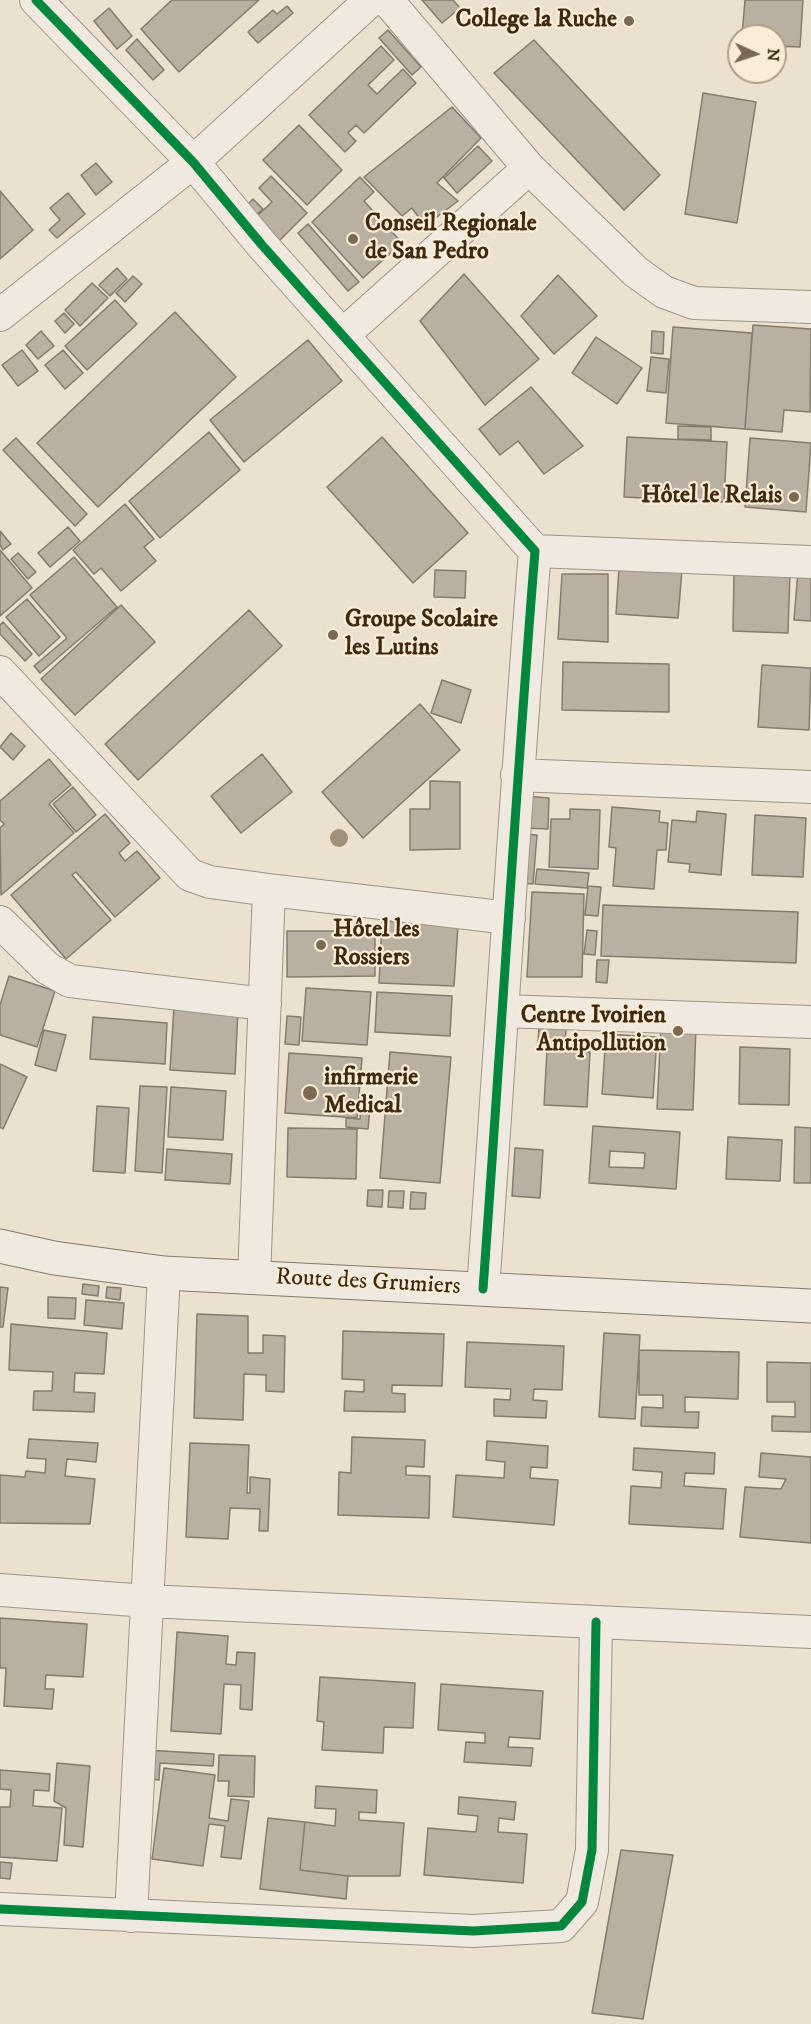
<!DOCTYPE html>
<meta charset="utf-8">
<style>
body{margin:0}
#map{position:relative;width:811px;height:2024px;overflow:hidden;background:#ece1cf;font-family:"IM FELL DW Pica",serif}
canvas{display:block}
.north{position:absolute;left:727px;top:24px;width:60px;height:60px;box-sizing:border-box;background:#faedd8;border:2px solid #af9f88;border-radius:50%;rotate:93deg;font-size:16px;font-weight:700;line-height:24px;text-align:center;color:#3f2910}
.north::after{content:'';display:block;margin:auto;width:21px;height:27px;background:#7c6953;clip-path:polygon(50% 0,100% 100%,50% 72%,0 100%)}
</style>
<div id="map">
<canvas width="811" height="2024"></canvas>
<div class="north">N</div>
</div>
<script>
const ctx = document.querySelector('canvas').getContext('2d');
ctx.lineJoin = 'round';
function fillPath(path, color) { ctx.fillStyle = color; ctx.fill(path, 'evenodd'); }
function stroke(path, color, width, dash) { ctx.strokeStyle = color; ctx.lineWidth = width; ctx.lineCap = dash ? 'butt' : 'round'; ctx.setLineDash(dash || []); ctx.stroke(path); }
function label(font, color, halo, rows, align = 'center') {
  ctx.font = font + ' "IM FELL DW Pica",serif'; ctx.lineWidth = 4.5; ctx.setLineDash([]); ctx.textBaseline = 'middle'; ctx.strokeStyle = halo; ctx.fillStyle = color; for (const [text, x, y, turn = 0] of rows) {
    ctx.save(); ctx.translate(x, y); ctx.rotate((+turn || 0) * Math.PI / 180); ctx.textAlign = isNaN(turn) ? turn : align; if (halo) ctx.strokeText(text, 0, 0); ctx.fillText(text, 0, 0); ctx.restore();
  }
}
const building = new Path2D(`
 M172,0H259L179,72L141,29Z
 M422,0H453L460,8L442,23Z
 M745,0H803L800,47L775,46V36H742Z
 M287,6L293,13L258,43L248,32L273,10L277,14Z
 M109,8L132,36L117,49L94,21Z
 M388,30L421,67L412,75L379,38Z
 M137,39L164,70L153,80L126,50Z
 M534,40L660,175L624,210L494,73Z
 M381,46L394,60L368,85L377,94L403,69L416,83L364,133L356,125L348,133L356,141L345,152L309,115Z
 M703,93L756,102L737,223L685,214Z
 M452,107L481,138L437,183L458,201L425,226L412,208L402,216L364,177Z
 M299,125L342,170L307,205L263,160Z
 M478,146L492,161L457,193L444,178Z
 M96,163L112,182L96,195L81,175Z
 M271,176L307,213L279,241L256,217L272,202L259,188Z
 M360,177L374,192L364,201L402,243L363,278L312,222Z
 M0,191L33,230L0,259Z
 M68,193L85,214L57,238L49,230L60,220L50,208Z
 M253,199L263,209L254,217L245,207Z
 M308,224L359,282L348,291L298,233Z
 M117,268L127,279L110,296L99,285Z
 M464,274L539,359L485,405L420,321Z
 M558,275L597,316L554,354L521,316Z
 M133,276L142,284L125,302L116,293Z
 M92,283L108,298L80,326L65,310Z
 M115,300L137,324L87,370L65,346Z
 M175,312L236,377L98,507L37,443Z
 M64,313L74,324L65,333L55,321Z
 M753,325L811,329L810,412L784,410L782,432L745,429Z
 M673,327L752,333L745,429L666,423Z
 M41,331L54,346L38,359L26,345Z
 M652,331L664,332L663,354L651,353Z
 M596,337L642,368L617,404L572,373Z
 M308,340L342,381L244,462L210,420Z
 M22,350L38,371L18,386L2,365Z
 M63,350L83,373L65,389L45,365Z
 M651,357L669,359L666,393L647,391Z
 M531,387L583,446L544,474L518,441L500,455L479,429Z
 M678,426L711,427V440L678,439Z
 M209,432L240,470L160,538L129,501Z
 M382,437L468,533L413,583L327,487Z
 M627,437L727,442L724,502L624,497Z
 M16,438L87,514L75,526L3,450Z
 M750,438L811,443L806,512L745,507Z
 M125,504L154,539L144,547L156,561L121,591L101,568L94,574L73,550Z
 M68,527L80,541L50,567L38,553Z
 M0,531L11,544L3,550L0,545Z
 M0,550L32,588L0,616Z
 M18,553L36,572L28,579L11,559Z
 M74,557L117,607L40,673L34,666L67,638L30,595Z
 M619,568L682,570L678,618L616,614Z
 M435,570L466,571L465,598L434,597Z
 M734,571L790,572L788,633L733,631Z
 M798,571L811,572V621L794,620Z
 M562,574H608V642L558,639Z
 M27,599L60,637L39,656L6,617Z
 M121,605L155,642L75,715L41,679Z
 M249,610L282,646L138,780L105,744Z
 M3,622L32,654L25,661L0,634V625Z
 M563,662L669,664V712L562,710Z
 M762,665L811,668L809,730L758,727Z
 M442,680L471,690L461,723L431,713Z
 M420,704L460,750L363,838L322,792Z
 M11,733L25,746L13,760L0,747Z
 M262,754L292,792L241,833L211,796Z
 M49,759L71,785L49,804L74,833L1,895L0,828L4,824L0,820V801Z
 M430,781L460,782V849L410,850V809H430Z
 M73,787L96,815L76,832L53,804Z
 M525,796L549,798L548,829L523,828Z
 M612,807L660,811L659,822L668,823L666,850H657L654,889L613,886L616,848L609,847Z
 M570,809L600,810L598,869L549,867L551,819H570Z
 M697,811L726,814L721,875L689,872L690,864L668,862L672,820L696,822Z
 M105,814L130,843L119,853L125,861L137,851L160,878L115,917L76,872L72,875L111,920L66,959L11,895Z
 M755,815L806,818L803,877L752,875Z
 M524,834L537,835L533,884L520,883Z
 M537,869L589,873L587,888L535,884Z
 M588,886L601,887L598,916L585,915Z
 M532,892L584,894L582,977H527Z
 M603,905L798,912L796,963L601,956Z
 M382,921L458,925L454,986L379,983Z
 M587,930L597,931L595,955L584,954Z
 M287,931H375V976L287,977Z
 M597,960H609L607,983L596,982Z
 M9,976L55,991L37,1047L0,1035V1005Z
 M306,988L371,992L367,1045L302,1041Z
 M377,992L452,996L450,1036L375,1032Z
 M174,1006L238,1010L235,1074L170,1070Z
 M540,1014L567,1016L565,1043L538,1042Z
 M287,1016L301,1017L299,1045L285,1044Z
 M93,1017L167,1023L165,1064L90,1059Z
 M661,1026L696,1027L693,1110L657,1109Z
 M44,1030L66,1035L56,1071L35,1065Z
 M606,1034L657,1037L653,1098L602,1094Z
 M740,1047L790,1049L789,1105L739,1104Z
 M547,1050L590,1052L587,1107L544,1105Z
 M390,1052L451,1057L440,1183L380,1178Z
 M289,1053L362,1058L357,1118L285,1113Z
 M0,1064L27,1077L3,1129L0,1127Z
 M140,1086L167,1087L162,1173L135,1171Z
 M171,1087L226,1091L223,1140L168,1137Z
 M362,1095L371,1096L368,1129L346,1127V1118L360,1119Z
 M97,1106L129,1108L125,1173L93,1171Z
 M593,1126L680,1132L676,1189L589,1183ZM610,1151L645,1153L644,1168L609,1167Z
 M795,1127L811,1128V1183H794Z
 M288,1128L357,1129L356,1179L287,1177Z
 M728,1137L782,1140L780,1181L726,1179Z
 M515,1148L543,1150L540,1198L512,1196Z
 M167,1149L232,1154L230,1184L165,1180Z
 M368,1190H383L382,1207L367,1206Z
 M389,1191H404L403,1208L388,1207Z
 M411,1192L426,1193L425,1209H410Z
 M83,1284L99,1286L98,1296L82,1294Z
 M0,1287L8,1288L3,1327H0Z
 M107,1287L121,1288L120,1300L106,1298Z
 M48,1297L76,1298L75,1319L48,1318Z
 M86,1300L124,1303L122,1329L84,1325Z
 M197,1314L248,1316V1353H263V1335L285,1336L284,1392L266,1391V1375L244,1374L243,1420L194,1418Z
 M11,1324L107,1333L104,1374L75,1373L74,1392L95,1393L94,1412L33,1410L34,1391H52L53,1372L9,1370Z
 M343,1331L444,1334L442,1386L392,1385V1393L405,1394V1412L344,1411L345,1391L364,1392V1380L342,1379Z
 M604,1333L640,1335L635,1419L599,1417Z
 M467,1342L564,1346L562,1390L534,1389L533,1400L547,1401L546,1418L494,1416V1399L510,1400L511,1389L465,1387Z
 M639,1350L739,1352L738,1399L685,1397V1412H699L698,1428L641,1426L642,1407L663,1408V1395H639Z
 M767,1362L811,1363V1432L772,1431V1416L795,1417V1402H767Z
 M352,1437L425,1440L424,1467L406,1466V1475L430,1476L429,1518L338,1515L339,1472L351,1473Z
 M29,1439L98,1443L96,1462L67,1459L65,1476L95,1479L90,1524L0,1523V1475L25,1477L26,1471L45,1473L46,1459L27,1458Z
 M487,1441L548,1446L547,1468L531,1467L530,1478L558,1480L554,1525L453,1517L456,1475L504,1478L505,1462L486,1460Z
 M190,1443L249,1445L247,1493H250V1477L270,1479L268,1531H259L260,1509L230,1508L228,1539L186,1537Z
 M634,1448L715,1453L714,1474L685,1473L684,1486L726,1489L723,1529L629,1524L631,1486L661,1488L662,1472L633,1470Z
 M761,1453L811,1457V1543L740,1537L745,1487L781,1489L786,1479L759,1477Z
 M0,1618L87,1624L83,1677L46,1675L45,1689H54L52,1709L4,1706L6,1668H0Z
 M177,1632L228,1636L226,1664L236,1665L237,1652L255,1653L252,1710L240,1709L241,1685L224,1684L221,1734L171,1731Z
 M320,1677L415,1683L413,1728L384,1727L383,1753L322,1750L324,1722L317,1721Z
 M441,1684L543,1691L540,1739L509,1737L508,1747L533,1748L531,1766L464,1762L466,1742L485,1743V1733L438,1730Z
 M145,1750L214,1754L213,1766L160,1763L159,1780L143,1778Z
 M219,1755L255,1756L254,1797L228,1796L229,1781H218Z
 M57,1763L90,1766L83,1847L64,1845L66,1808L54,1801Z
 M164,1768L215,1775L209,1818L228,1821L231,1799L249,1801L241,1859L221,1857L225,1826L209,1824L203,1866L152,1859Z
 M0,1770L50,1774L49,1791L34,1790L33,1806L62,1808L57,1861L0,1857V1807H10L11,1790L0,1789Z
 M316,1786L377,1790L376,1813L359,1812V1820L404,1823L400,1876H348L300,1870L305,1822L335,1826L336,1809L315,1808Z
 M459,1797L516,1802L514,1820L499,1818L498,1832L527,1834L523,1883L424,1875L428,1828L476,1832L478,1816L458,1814Z
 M268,1818L305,1822L300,1870L348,1876L346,1899L260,1889Z
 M621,1850L673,1855L643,2019L592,2013Z
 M0,1862L12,1863L10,1879L0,1878Z`);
fillPath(building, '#b9b0a2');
stroke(building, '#857b6e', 1.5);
const minor = new Path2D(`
 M36,0L193,162L262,245L535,551C515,797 501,1043 483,1289
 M387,0L529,168L636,272L664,292L694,303L811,307
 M0,315L193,162L371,0
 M344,334L529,168
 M535,551L811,562
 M0,672L190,875L210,882L269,890L509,918
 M517,775L811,787
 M0,922L47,968L70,981L265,1004
 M503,1011L811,1022
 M254,1278L269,890
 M0,1590L147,1601L811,1632
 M0,1909L473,1931L561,1926L582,1902L592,1850L596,1622
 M131,1916L164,1273`);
const secondary = new Path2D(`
 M0,1246L54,1258L164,1273L811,1306`);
stroke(minor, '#9d9588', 34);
stroke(secondary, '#857b6e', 35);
stroke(minor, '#efe9e0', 32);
stroke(secondary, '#efe9e0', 33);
stroke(new Path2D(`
 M36,0L193,162L262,245L535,551C515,797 501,1043 483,1289
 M0,1909L473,1931L561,1926L582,1902L592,1850L596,1622`), '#00873e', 9);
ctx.fillStyle = '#a2917a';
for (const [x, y] of [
 [339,838]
]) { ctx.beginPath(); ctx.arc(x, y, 9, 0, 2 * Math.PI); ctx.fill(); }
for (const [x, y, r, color] of [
 [629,21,6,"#7c6953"],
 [353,239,6,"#7c6953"],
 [794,497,6,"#7c6953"],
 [333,635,6,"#7c6953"],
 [321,945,6,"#7c6953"],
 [678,1031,6,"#7c6953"],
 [310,1093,8,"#7c6953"]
]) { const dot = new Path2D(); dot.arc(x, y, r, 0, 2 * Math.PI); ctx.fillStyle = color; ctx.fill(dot); stroke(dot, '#faedd8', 2); }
label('bold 24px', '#3f2910', '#faedd8', [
 ["College la Ruche",617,21,"right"],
 ["Conseil Regionale",365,225],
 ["de San Pedro",365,253],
 ["Hôtel le Relais",782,497,"right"],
 ["Groupe Scolaire",345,621],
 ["les Lutins",345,649],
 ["Hôtel les",333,931],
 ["Rossiers",333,959],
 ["Centre Ivoirien",666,1017,"right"],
 ["Antipollution",666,1045,"right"],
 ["infirmerie",324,1079],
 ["Medical",324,1107]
], 'left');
label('24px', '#3f2910', '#faedd8', [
 ["Route des Grumiers",368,1283,3]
]);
</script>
